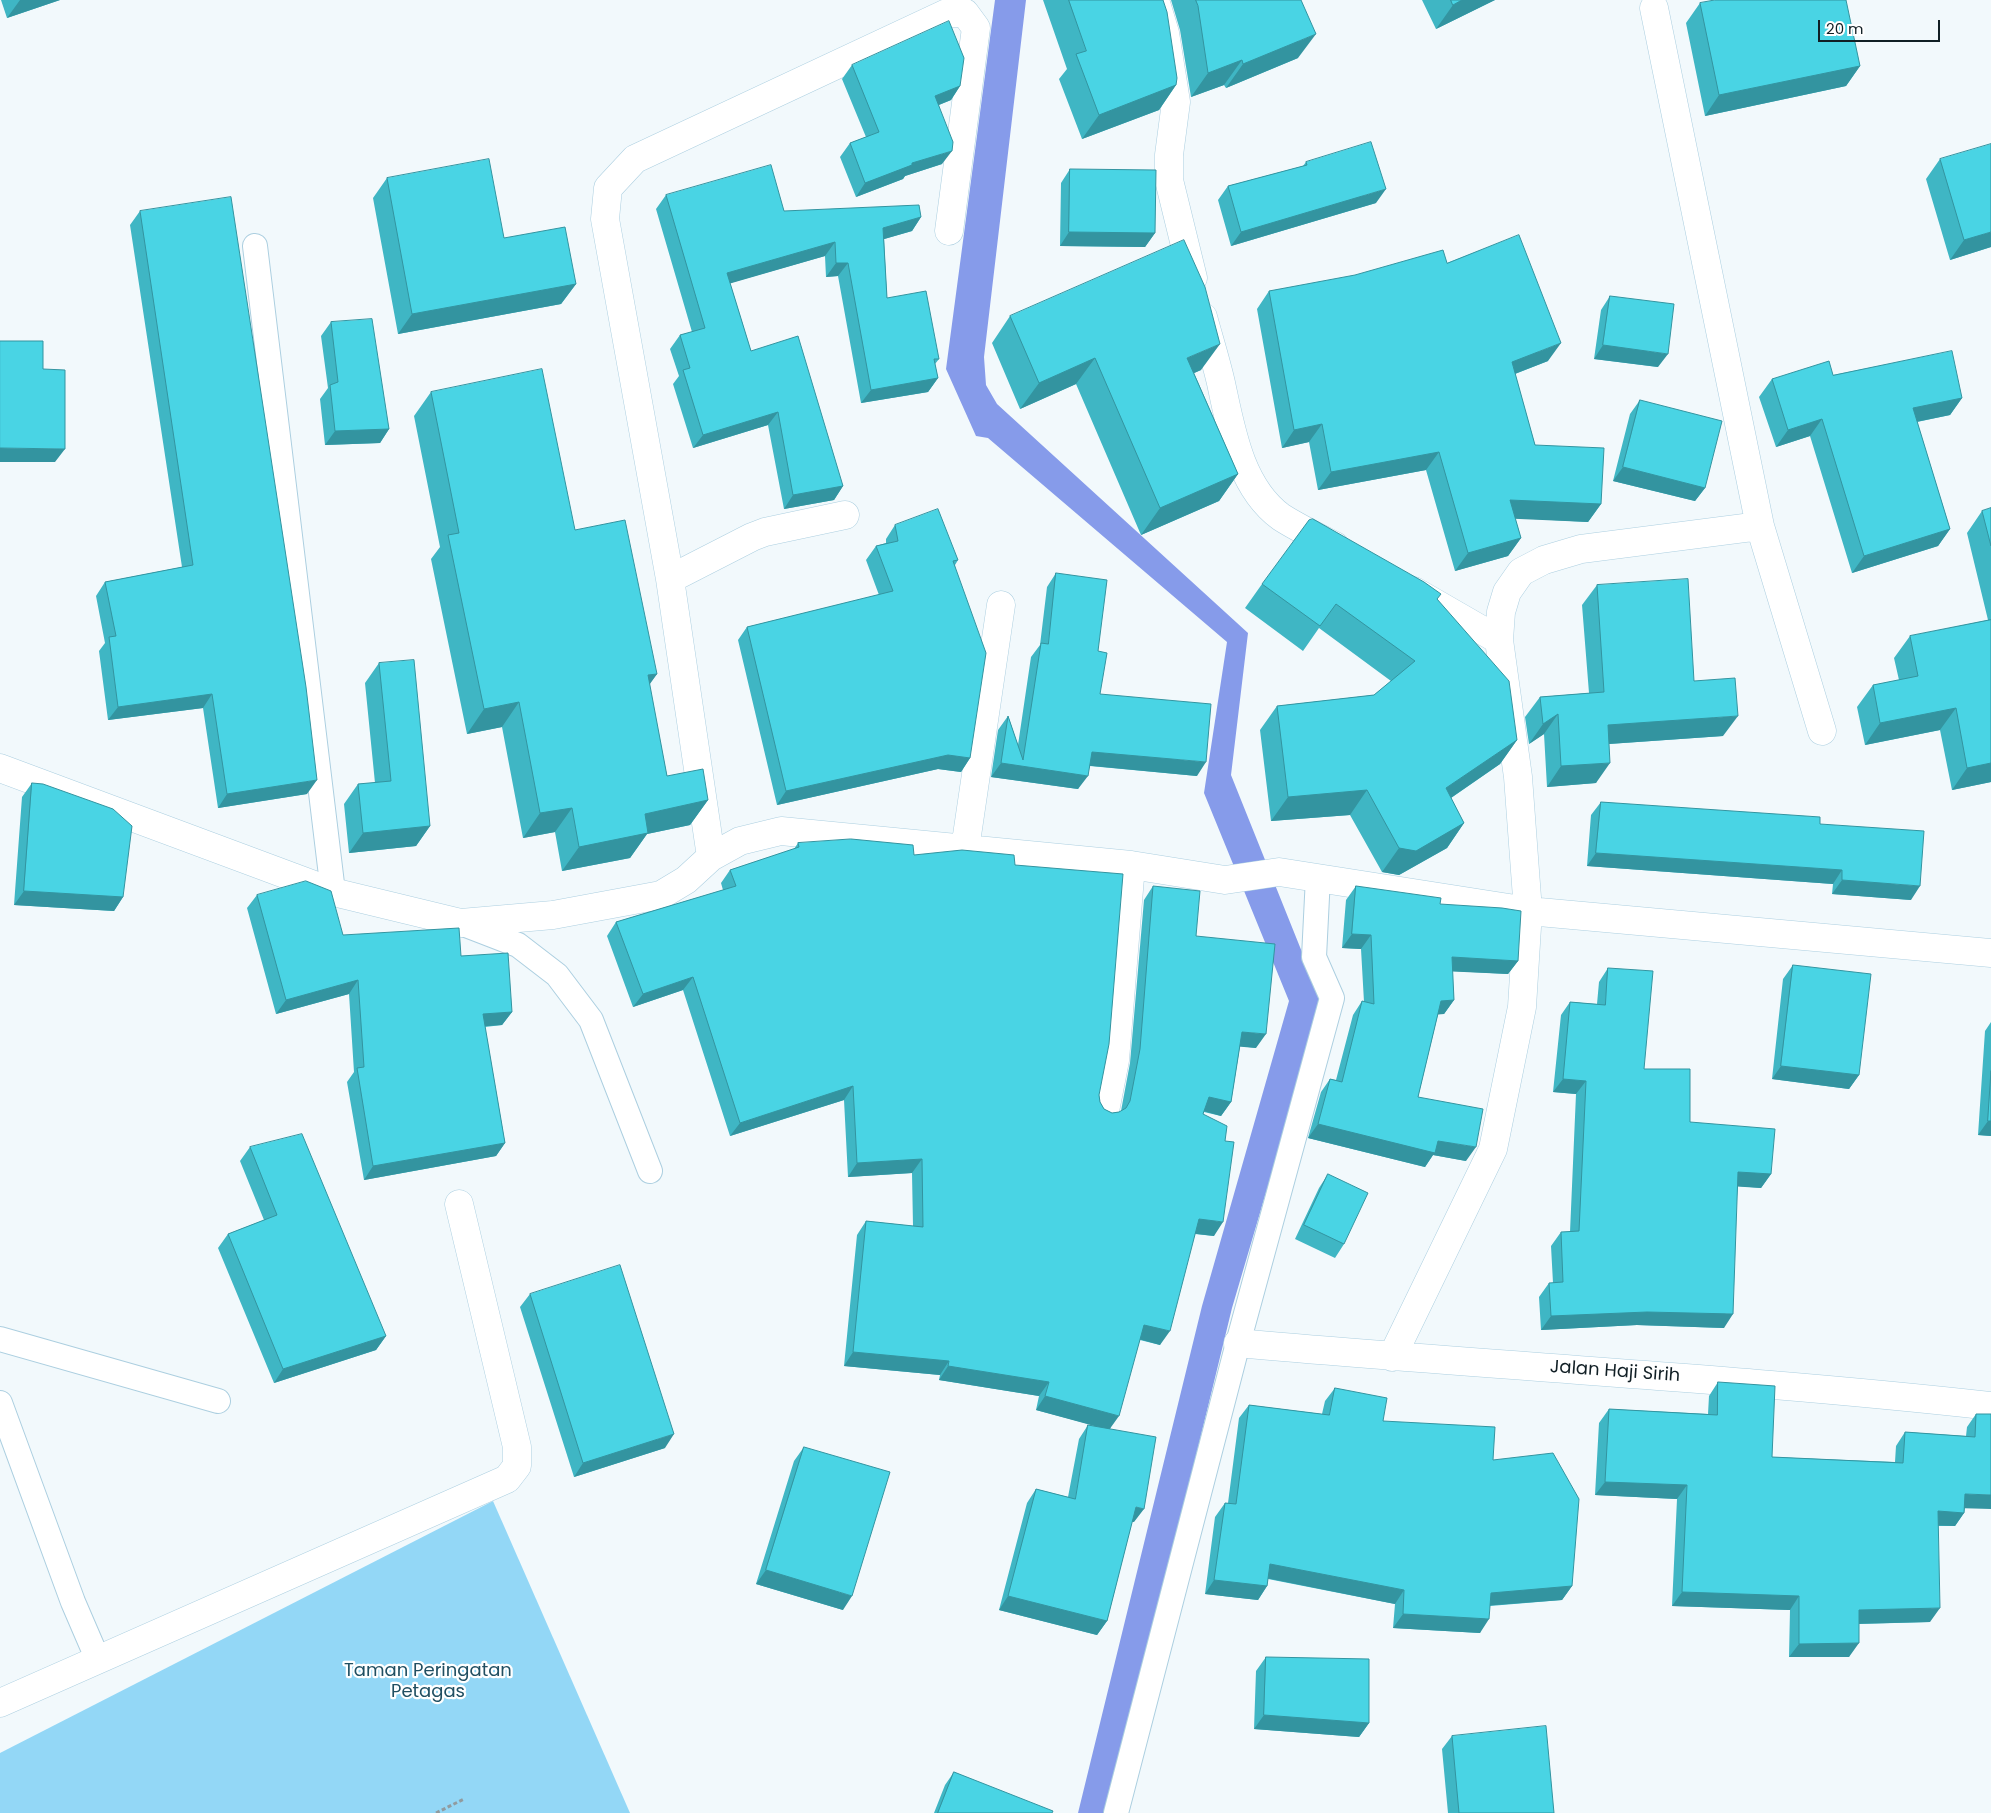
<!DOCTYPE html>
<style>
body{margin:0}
#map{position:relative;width:1991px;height:1813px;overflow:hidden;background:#f2f9fc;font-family:Poppins,sans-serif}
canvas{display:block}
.scale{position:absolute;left:1818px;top:20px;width:122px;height:22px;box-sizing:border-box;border:2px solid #111f25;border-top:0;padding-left:6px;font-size:15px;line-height:18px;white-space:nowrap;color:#111f25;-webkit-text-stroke:4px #fff;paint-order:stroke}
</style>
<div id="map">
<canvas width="1991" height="1813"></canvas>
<div class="scale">20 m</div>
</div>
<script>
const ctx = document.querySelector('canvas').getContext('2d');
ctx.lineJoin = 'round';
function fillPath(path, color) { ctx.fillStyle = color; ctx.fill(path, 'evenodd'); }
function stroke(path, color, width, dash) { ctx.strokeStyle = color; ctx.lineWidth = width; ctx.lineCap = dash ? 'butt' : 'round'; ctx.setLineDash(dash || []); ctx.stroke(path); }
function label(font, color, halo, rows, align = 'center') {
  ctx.font = font + ' Poppins,sans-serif'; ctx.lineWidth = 4.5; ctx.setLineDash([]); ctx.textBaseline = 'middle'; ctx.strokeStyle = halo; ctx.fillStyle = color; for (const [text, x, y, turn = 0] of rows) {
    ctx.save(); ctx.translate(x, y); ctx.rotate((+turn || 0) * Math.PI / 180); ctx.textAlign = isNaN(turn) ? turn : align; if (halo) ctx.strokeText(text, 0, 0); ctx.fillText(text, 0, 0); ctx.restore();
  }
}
fillPath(new Path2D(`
 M493,1501L630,1813H0V1753Z`), '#93d7f6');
fillPath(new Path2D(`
 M995,0H1026L984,357L986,385L997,404L1248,633L1231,775L1322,1002L1232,1308L1109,1813H1078L1202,1306L1289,1001L1204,793L1227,642L988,438L976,436L946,369Z`), '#869bea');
const service = new Path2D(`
 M255,246L333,892
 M461,923L518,945L557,975L591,1020L650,1171
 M0,1339L218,1401
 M0,1403L73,1602L98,1660
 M1116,1813L1238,1343L1332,998L1314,957L1318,877`);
const minor = new Path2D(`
 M1155,0L1165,33L1176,102L1169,155V180L1193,278
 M1654,8L1760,526
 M1203,317C1209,339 1216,361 1221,383C1231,429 1240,487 1281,517C1298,528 1317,537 1335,546
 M670,579L752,537L765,532L845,515
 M1414,591L1499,640
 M0,768L333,892L461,923L553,915L661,895L686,880L711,857L740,841L781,831L1131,865L1225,880L1279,872L1528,911L1991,953
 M965,849L1001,605
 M711,857L670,579L605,219L608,188L635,159L947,13H965L976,28L949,231
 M1105,1111L1115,1060L1131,865
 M1238,1343C1489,1366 1740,1378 1991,1406
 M1392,1357L1493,1149L1522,1007L1528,911L1518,777L1499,640L1501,612L1507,592L1521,572L1544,560L1581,549L1760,526L1822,731
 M0,1703L507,1479L517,1466V1447L459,1204`);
stroke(service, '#accfe0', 26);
stroke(minor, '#accfe0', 29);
stroke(new Path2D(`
 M436,1813L464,1799`), '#919b9f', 3, [4, 2.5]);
stroke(service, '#fff', 24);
stroke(minor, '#fff', 28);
fillPath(new Path2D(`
 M1,0H60L7,18Z
 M1043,0H1163L1176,85L1159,110L1082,139L1059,79L1067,69Z
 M1171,0H1301L1298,58L1226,88L1224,85L1191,97L1180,30Z
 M1422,0H1495L1436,29Z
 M1700,3L1860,66L1846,86L1705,116L1686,23Z
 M852,65L960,86L951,100L939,105L942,164L905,176L903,179L856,197L840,157L850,143L866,137L842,79Z
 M1940,159L1991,247L1950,260L1926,179Z
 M1306,162L1376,203L1231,246L1218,200L1228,186L1303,166Z
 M1070,169L1155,233L1145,247L1060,246L1061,183Z
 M387,178L504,238L576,284L561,304L398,334L373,198Z
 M666,195L784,211L921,217L912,231L884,239L887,298L939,359L935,364L938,378L928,392L861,403L838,276L826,277L825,256L730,283L751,351L843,486L834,500L784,509L768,425L693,448L673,384L679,376L670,349L680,335L692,332L656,209Z
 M140,211L307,794L218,808L203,708L108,720L99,651L105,643L96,596L105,582L182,567L130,225Z
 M1447,263L1548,361L1515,374L1535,445L1601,504L1588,522L1515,518L1521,538L1508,556L1455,571L1426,470L1318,490L1309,442L1282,448L1257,309L1269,291Z
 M1610,296L1658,367L1594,359L1601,310Z
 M1010,316L1201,370L1194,373L1238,474L1219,501L1141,535L1076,384L1020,409L992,343Z
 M331,322L389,429L380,443L325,445L320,399L328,388L321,336Z
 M1833,375L1962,398L1950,415L1917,422L1950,529L1938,546L1852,573L1810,436L1776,447L1759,397L1772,379Z
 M431,392L575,530L657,674L649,684L667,776L708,800L690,825L647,834L630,858L562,871L555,832L523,838L502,727L467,734L431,559L440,547L414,416Z
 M1640,400L1705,488L1695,501L1613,481L1630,414Z
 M1991,508V782L1952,790L1940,730L1865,745L1857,707L1873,685L1899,680L1894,658L1910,636L1988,620L1967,533L1982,511Z
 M895,525L958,560L955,565L970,758L961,772L938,769L777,805L738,640L747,627L879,595L866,560L876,546L886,543V539Z
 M1056,573L1098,651L1100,694L1197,776L1090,766L1078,789L991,777L998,730L1008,716L1018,745L1031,657L1040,645L1047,587Z
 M1262,584L1437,599L1517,740L1500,764L1451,798L1464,823L1447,848L1399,875L1382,872L1350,815L1271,821L1260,730L1277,706L1374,695L1391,681L1319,628L1303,651L1245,608Z
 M1597,585L1694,681L1723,736L1609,744L1596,783L1547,787L1544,734L1529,744L1525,717L1540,697L1589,693L1582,605Z
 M379,663L430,826L416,846L349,853L344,804L358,784L375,783L365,683Z
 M32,783L123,897L114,911L14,905L22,797Z
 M1601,802L1820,824L1911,900L1832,894L1833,884L1587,866L1591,815Z
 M798,843L914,855L1015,865L1099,1095L1100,1102L1104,1109L1112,1113L1119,1112L1121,1111L1130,1063L1144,900L1153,886L1196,936L1256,1048L1240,1046L1231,1102L1221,1116L1204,1112L1203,1114L1225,1141L1214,1236L1195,1234L1160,1345L1140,1340L1110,1429L1134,1522H1132L1107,1621L1097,1635L999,1610L1027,1503L1036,1489L1068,1497L1079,1439L1088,1425L1096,1426L1036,1410L1039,1396L939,1380L940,1375L844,1366L857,1235L866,1221L913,1226L912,1173L848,1177L844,1100L730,1136L683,990L633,1007L607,936L616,922L723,890L721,883L730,870L794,849Z
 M1356,886L1440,904L1518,961L1508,974L1452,971L1454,1000L1444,1014H1438L1418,1097L1466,1161L1433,1155L1425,1167L1308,1138L1321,1092L1330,1079L1336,1080L1353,1015L1362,1001L1364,1002L1361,949L1342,948L1346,900Z
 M257,895L343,935L461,956L512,1012L502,1025L485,1027L505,1143L496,1156L364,1180L347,1082L354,1072L349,994L276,1014L247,908Z
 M1793,965L1859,1075L1849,1089L1772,1079L1783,979Z
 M1608,968L1644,1069L1690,1122L1771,1174L1761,1188L1738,1186L1724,1328L1637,1325L1541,1330L1539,1297L1549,1283H1553L1551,1246L1561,1232H1570L1576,1094L1553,1092L1561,1015L1570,1002L1597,1004L1599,982Z
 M1991,1022V1136L1978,1135L1985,1031Z
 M250,1147L386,1336L376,1350L274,1383L218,1248L228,1234L264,1220L240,1161Z
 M1328,1174L1344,1244L1335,1258L1295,1239L1319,1188Z
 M530,1294L665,1448L574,1477L520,1307Z
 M1718,1382L1772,1457L1895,1462L1896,1446L1905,1432L1966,1436L1967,1427L1976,1414H1991L1965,1508L1964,1513L1955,1526H1938L1930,1622L1859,1624L1849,1657H1789L1790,1610L1672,1606L1677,1499L1595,1495L1599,1423L1609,1409L1708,1414L1709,1396Z
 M1335,1388L1383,1421L1493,1460L1572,1586L1562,1600L1490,1606L1480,1633L1393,1628L1395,1604L1268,1579L1267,1586L1258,1600L1205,1594L1215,1517L1225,1503H1228L1239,1418L1249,1405L1322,1414L1325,1401Z
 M804,1447L843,1610L756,1584L794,1461Z
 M1266,1657L1369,1723L1359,1737L1254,1729L1256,1671Z
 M1452,1736L1554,1813H1448L1442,1749Z
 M954,1772L1052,1813H934L945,1785Z`), '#3fb6c4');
fillPath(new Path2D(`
 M20,0H60L7,18Z
 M1462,0H1495L1436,29L1453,5Z
 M1316,34L1298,58L1226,88L1243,64Z
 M1242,60L1224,85L1191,97L1208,73Z
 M1860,66L1846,86L1705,116L1719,95Z
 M1176,85L1159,110L1082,139L1099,115Z
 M960,86L951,100L926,110L935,96Z
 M952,151L942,164L905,176L903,179L856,197L865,183L912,163Z
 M1386,189L1376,203L1231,246L1241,232Z
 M921,217L912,231L874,242L883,228Z
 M1069,232L1155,233L1145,247L1060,246Z
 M1991,232V247L1950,260L1964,240Z
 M835,242L825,256L718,287L727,273Z
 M836,263H848L838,276L826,277Z
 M576,284L561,304L398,334L412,314Z
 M1561,343L1548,361L1499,380L1512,362Z
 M1220,344L1201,370L1169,384L1187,358Z
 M1603,345L1668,354L1658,367L1594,359Z
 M1095,358L1076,384L1020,409L1039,383Z
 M938,378L928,392L861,403L871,390Z
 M1962,398L1950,415L1901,425L1913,408Z
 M778,412L768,425L693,448L703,435Z
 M1822,419L1810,436L1776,447L1788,430Z
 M1322,424L1309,442L1282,448L1294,430Z
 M389,429L380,443L325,445L335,431Z
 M0,448L65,449L55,462H0Z
 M1439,452L1426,470L1318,490L1331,472Z
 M1623,467L1705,488L1695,501L1613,481Z
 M1238,474L1219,501L1141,535L1160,508Z
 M843,486L834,500L784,509L793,495Z
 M1510,500L1601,504L1588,522L1497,518Z
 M1950,529L1938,546L1852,573L1864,556Z
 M1521,538L1508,556L1455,571L1468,553Z
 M657,674L640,698L648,675Z
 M212,694L203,708L108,720L118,707Z
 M519,702L502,727L467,734L484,709Z
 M1956,708L1940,730L1865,745L1880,723Z
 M1558,714L1544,734L1529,744L1543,724Z
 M1738,716L1723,736L1594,745L1608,725Z
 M1517,740L1500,764L1429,813L1446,788Z
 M1092,752L1206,762L1197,776L1082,765Z
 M948,755L970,758L961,772L938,769L777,805L786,791Z
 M1001,763L1088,776L1078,789L991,777Z
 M1610,763L1596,783L1547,787L1561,766Z
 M1991,763V782L1952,790L1967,768Z
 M317,780L307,794L218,808L227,794Z
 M1367,790L1350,815L1271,821L1288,797Z
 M708,800L690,825L647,834L630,858L562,871L579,847L645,814Z
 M572,808L555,832L523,838L540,813Z
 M1464,823L1447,848L1399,875L1382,872L1399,848Z
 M430,826L416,846L349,853L363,833Z
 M1596,853L1842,870L1833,884L1587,866Z
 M1842,880L1920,886L1911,900L1832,894Z
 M24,891L123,897L114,911L14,905Z
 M1352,934L1371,935L1361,949L1342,948Z
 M1452,957L1518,961L1508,974L1442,971Z
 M693,977L683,990L633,1007L643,994Z
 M358,980L349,994L276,1014L286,1000Z
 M1454,1000L1444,1014L1432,1015L1441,1001Z
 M512,1012L502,1025L473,1027L483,1014Z
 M1242,1032L1266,1034L1256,1048L1232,1046Z
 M1781,1066L1859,1075L1849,1089L1772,1079Z
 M1563,1079L1586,1081L1576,1094L1553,1092Z
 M853,1086L844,1100L730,1136L740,1123Z
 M1209,1097L1231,1102L1221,1116L1200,1110Z
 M1988,1121H1991V1136L1978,1135Z
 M1318,1124L1438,1141L1476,1147L1466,1161L1433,1155L1425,1167L1308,1138Z
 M505,1143L496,1156L364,1180L373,1166Z
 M922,1159L912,1173L848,1177L857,1163Z
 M1738,1172L1771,1174L1761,1188L1729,1186Z
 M1199,1219L1223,1222L1214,1236L1189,1233Z
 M1647,1312L1733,1314L1724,1328L1637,1325L1541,1330L1551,1316Z
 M1144,1325L1170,1331L1160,1345L1135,1338Z
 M386,1336L376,1350L274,1383L283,1369Z
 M853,1352L949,1361L940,1375L844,1366Z
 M948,1366L1049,1382L1039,1396L939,1380Z
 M1045,1396L1119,1416L1109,1430L1036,1410Z
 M674,1434L665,1448L574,1477L583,1463Z
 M1605,1482L1687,1485L1677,1499L1595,1495Z
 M1965,1494L1991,1495V1509L1956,1508Z
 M1136,1507L1144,1509L1134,1522L1126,1521Z
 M1938,1511L1964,1513L1955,1526L1928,1525Z
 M1270,1564L1404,1590L1395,1604L1261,1577Z
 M766,1570L852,1596L843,1610L756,1584Z
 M1214,1580L1267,1586L1258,1600L1205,1594Z
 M1572,1586L1562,1600L1482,1606L1491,1593Z
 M1682,1592L1799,1596L1790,1610L1672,1606Z
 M1008,1596L1107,1621L1097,1635L999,1610Z
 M1940,1608L1930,1622L1850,1624L1859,1610Z
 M1403,1614L1489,1619L1480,1633L1393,1628Z
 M1859,1643L1849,1657H1789L1799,1644Z
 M1264,1715L1369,1723L1359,1737L1254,1729Z`), '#3394a0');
const building = new Path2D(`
 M1069,0H1163L1167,12L1177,78L1176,85L1099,115L1076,54L1086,51Z
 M1196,0H1301L1316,34L1243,64L1242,60L1208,73L1198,6Z
 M1451,0H1462L1453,5Z
 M1715,0H1846L1860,66L1719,95L1700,3Z
 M949,21L964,58L960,86L935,96L953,142L952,151L912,163V165L865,183L850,143L879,132L852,65Z
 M1371,142L1386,189L1241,232L1228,186L1307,165L1306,162Z
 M1991,144V232L1964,240L1940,159Z
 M489,159L504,238L565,227L576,284L412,314L387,178Z
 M771,165L784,211L919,205L921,217L883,228L887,298L926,291L939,359H934L938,378L871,390L848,263H836L835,242L727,273L751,351L798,336L843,486L793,495L778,412L703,435L683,370L690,368L680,335L705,328L666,195Z
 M1070,169L1156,170L1155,233L1069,232Z
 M231,197L306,687L317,780L227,794L212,694L118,707L109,637L116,636L105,582L193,565L140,211Z
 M1519,235L1561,343L1512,362L1535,445L1604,448L1601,504L1510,500L1521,538L1468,553L1439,452L1331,472L1322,424L1294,430L1269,291L1355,275L1443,250L1447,263Z
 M1184,240L1205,287L1220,344L1187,358L1238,474L1160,508L1095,358L1039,383L1010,316Z
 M1610,296L1674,304L1668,354L1603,345Z
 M372,319L389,429L335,431L330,385L338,382L331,322Z
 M0,341H43V369L65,370V449L0,448Z
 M1952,351L1962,398L1913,408L1950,529L1864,556L1822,419L1788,430L1772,379L1829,361L1833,375Z
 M542,369L575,530L625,520L657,674L648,675L667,776L703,769L708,800L645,814L648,833L579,847L572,808L540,813L519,702L484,709L448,535L459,533L431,392Z
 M1640,400L1722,421L1705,488L1623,467Z
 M1991,508V546L1982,511Z
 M938,509L958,560L953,561L986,653L970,758L948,755L786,791L747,627L893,591L876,546L898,541L895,525Z
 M1313,519L1424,582L1441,594L1437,599L1509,681L1517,740L1446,788L1464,823L1416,851L1399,848L1367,790L1288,797L1277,706L1374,695L1415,661L1336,604L1320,626L1262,584L1309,520Z
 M1056,573L1107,580L1098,651L1107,653L1100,694L1211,704L1206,762L1092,752L1088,776L1001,763L1008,716L1023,760L1041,643L1048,644Z
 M1688,579L1694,681L1735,678L1738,716L1608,725L1610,763L1561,766L1558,714L1543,724L1540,697L1604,692L1597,585Z
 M1991,620V763L1967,768L1956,708L1880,723L1873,685L1918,676L1910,636Z
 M414,660L430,826L363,833L358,784L391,781L379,663Z
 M32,783L43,784L113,809L132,826L123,897L24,891Z
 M1601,802L1820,817V824L1924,831L1920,886L1842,880V870L1596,853Z
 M851,839L913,845L914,855L962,850L1014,855L1015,865L1123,874L1109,1044L1099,1095L1100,1102L1104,1109L1112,1113L1119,1112L1126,1108L1130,1101L1140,1049L1153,886L1200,891L1196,936L1275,944L1266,1034L1242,1032L1231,1102L1209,1097L1203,1114L1227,1126L1225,1141L1234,1142L1223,1222L1199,1219L1170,1331L1144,1325L1119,1416L1045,1396L1049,1382L948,1366L949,1361L853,1352L866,1221L923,1227L922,1159L857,1163L853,1086L740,1123L693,977L643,994L616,922L736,886L730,870L799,847L798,843Z
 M306,881L331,891L343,935L459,928L461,956L508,953L512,1012L483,1014L505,1143L373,1166L357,1068L364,1067L358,980L286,1000L257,895Z
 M1356,886L1441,898L1440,904L1502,908L1521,911L1518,961L1452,957L1454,1000L1441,1001L1418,1097L1483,1109L1476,1147L1438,1141L1435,1153L1318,1124L1330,1079L1342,1082L1362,1001L1374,1004L1371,935L1352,934Z
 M1793,965L1871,974L1859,1075L1781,1066Z
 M1608,968L1653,971L1644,1069H1690V1122L1775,1129L1771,1174L1738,1172L1733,1314L1647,1312L1551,1316L1549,1283L1563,1282L1561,1232L1579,1231L1586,1081L1563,1079L1570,1002L1605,1005Z
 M1991,1071V1121H1988Z
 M302,1134L386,1336L283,1369L228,1234L277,1215L250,1147Z
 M1328,1174L1368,1193L1344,1244L1304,1225Z
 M620,1265L674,1434L583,1463L530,1294Z
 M1718,1382L1775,1386L1772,1457L1903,1463L1905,1432L1975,1437L1976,1414H1991V1495L1965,1494L1964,1513L1938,1511L1940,1608L1859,1610V1643L1799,1644V1596L1682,1592L1687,1485L1605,1482L1609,1409L1717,1415Z
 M1335,1388L1387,1398L1383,1421L1495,1427L1493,1460L1553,1453L1579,1499L1572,1586L1491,1593L1489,1619L1403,1614L1404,1590L1270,1564L1267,1586L1214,1580L1225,1503L1236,1504L1249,1405L1329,1415Z
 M1088,1425L1156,1437L1144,1509L1136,1507L1107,1621L1008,1596L1036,1489L1075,1499Z
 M804,1447L890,1472L852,1596L766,1570Z
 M1266,1657L1369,1659V1723L1264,1715Z
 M1546,1726L1554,1813H1459L1452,1736Z
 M954,1772L1053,1811L1052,1813H938Z`);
fillPath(building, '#49d4e4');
stroke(building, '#3394a0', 1);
label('18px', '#111f25', '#fff', [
 ["Jalan Haji Sirih",1615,1372,4]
]);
label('18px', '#204f62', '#fff', [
 ["Taman Peringatan",428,1671],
 ["Petagas",428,1692]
]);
</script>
